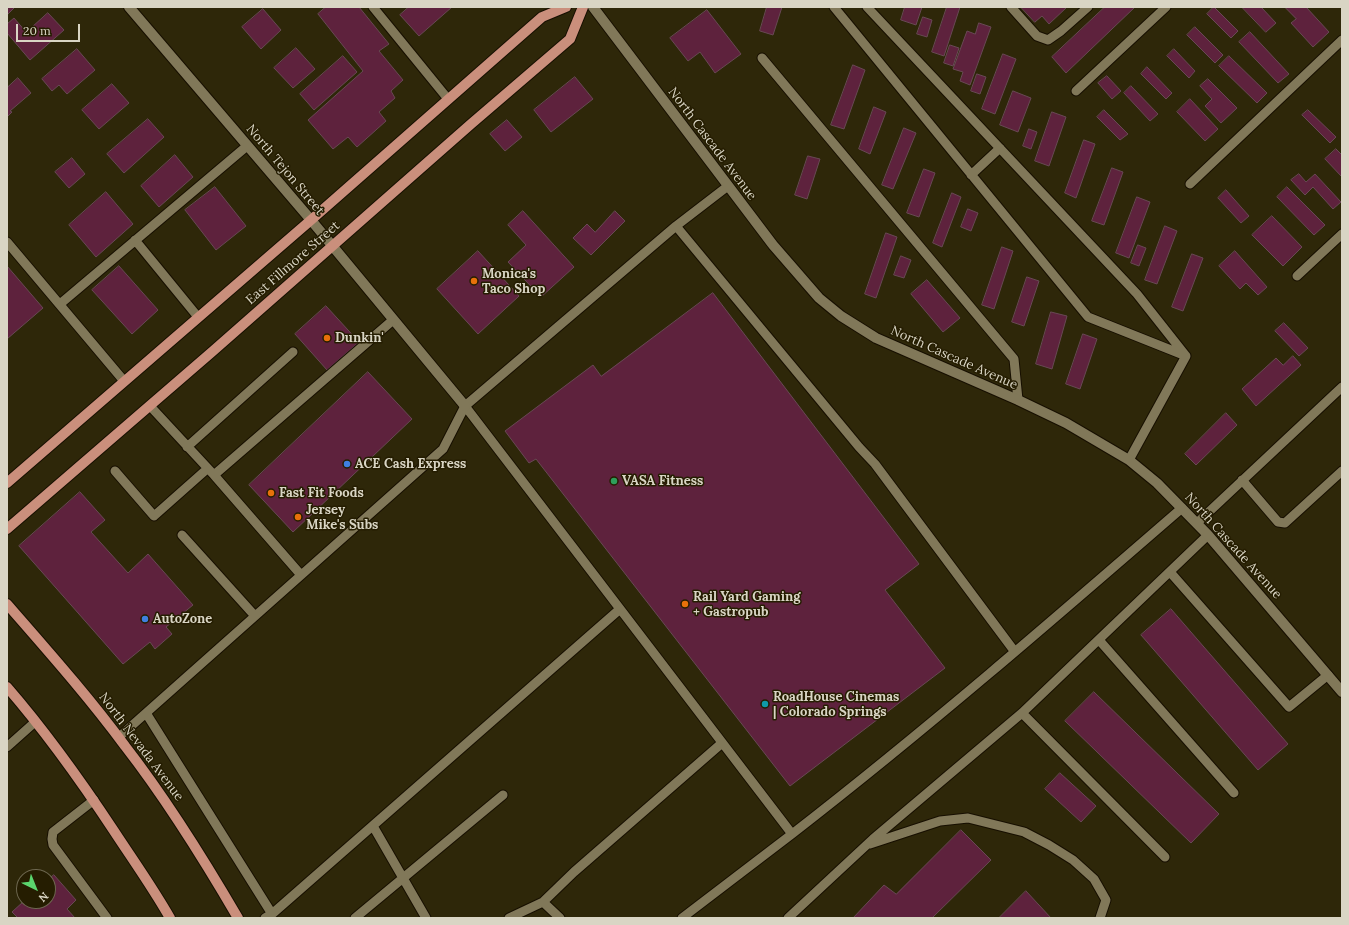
<!DOCTYPE html>
<style>
body{margin:0}
#map{position:relative;width:1349px;height:925px;overflow:hidden;background:#2e2709;font-family:Lora,serif}
canvas{display:block}
.frame{position:absolute;inset:0;border:8px solid #d9d5c4;pointer-events:none}
.north{position:absolute;left:16px;top:869px;width:40px;height:40px;box-sizing:border-box;background:#251d01;border:1px solid #6d674f;border-radius:50%;rotate:137deg;font-size:11px;font-weight:700;line-height:16px;text-align:center;color:#d9d5c4}
.north::after{content:'';display:block;margin:auto;width:14px;height:18px;background:#5bd56e;clip-path:polygon(50% 0,100% 100%,50% 72%,0 100%)}
.scale{position:absolute;left:16px;top:24px;width:64px;height:18px;box-sizing:border-box;border:2px solid #d9d5c4;border-top:0;padding-left:5px;font-size:12px;line-height:14px;white-space:nowrap;color:#d9d5c4;-webkit-text-stroke:3px #251d01;paint-order:stroke}
</style>
<div id="map">
<canvas width="1349" height="925"></canvas>
<div class="frame"></div>
<div class="north">N</div>
<div class="scale">20 m</div>
</div>
<script>
const ctx = document.querySelector('canvas').getContext('2d');
ctx.lineJoin = 'round';
function fillPath(path, color) { ctx.fillStyle = color; ctx.fill(path, 'evenodd'); }
function stroke(path, color, width, dash) { ctx.strokeStyle = color; ctx.lineWidth = width; ctx.lineCap = dash ? 'butt' : 'round'; ctx.setLineDash(dash || []); ctx.stroke(path); }
function label(font, color, halo, rows, align = 'center') {
  ctx.font = font + ' Lora,serif'; ctx.lineWidth = 3; ctx.setLineDash([]); ctx.textBaseline = 'middle'; ctx.strokeStyle = halo; ctx.fillStyle = color; for (const [text, x, y, turn = 0] of rows) {
    ctx.save(); ctx.translate(x, y); ctx.rotate((+turn || 0) * Math.PI / 180); ctx.textAlign = isNaN(turn) ? turn : align; if (halo) ctx.strokeText(text, 0, 0); ctx.fillText(text, 0, 0); ctx.restore();
  }
}
const building = new Path2D(`
 M7,7H15L8,14Z
 M326,7H359L389,44L379,51L403,80L391,91L395,98L379,112L386,121L357,147L348,137L333,149L308,120L363,71L318,14Z
 M409,7H452L419,36L400,15Z
 M767,7H782L773,35L760,31Z
 M905,7H922L916,25L901,20Z
 M947,7H960L944,56L932,52Z
 M1021,7H1067L1049,24L1042,16L1035,22Z
 M1105,7H1135L1066,73L1052,57Z
 M1214,7L1238,31L1231,38L1207,14Z
 M1242,7H1261L1276,23L1266,32Z
 M1285,7H1306L1329,32L1313,47L1291,23L1296,19Z
 M263,9L281,30L261,49L242,27Z
 M707,10L741,54L715,73L700,52L688,61L670,38Z
 M48,13L64,30L30,60L7,33V24L14,18L26,32Z
 M923,17L932,20L927,37L917,34Z
 M979,23L991,27L970,85L960,81L963,72L953,69L967,31L975,34Z
 M1195,27L1223,55L1215,63L1187,35Z
 M1250,32L1289,74L1278,83L1239,42Z
 M950,45L959,48L953,66L944,63Z
 M296,48L315,69L293,88L274,68Z
 M77,49L95,70L67,94L59,85L52,91L42,79Z
 M1174,49L1195,71L1189,78L1167,56Z
 M1003,54L1016,59L995,114L982,109Z
 M343,56L357,72L314,110L300,94Z
 M1229,56L1267,93L1257,103L1219,66Z
 M853,65L865,70L844,129L831,125Z
 M1147,67L1172,93L1166,99L1141,74Z
 M977,74L986,77L980,94L971,91Z
 M1107,76L1121,91L1112,99L1098,83Z
 M575,77L593,99L551,132L534,110Z
 M18,78L31,93L10,111L12,112L7,117V88Z
 M1208,79L1237,108L1221,123L1205,106L1212,99L1200,86Z
 M112,84L129,103L99,129L82,110Z
 M1131,86L1158,114L1150,121L1124,93Z
 M1013,91L1031,98L1018,132L1000,125Z
 M1190,99L1218,129L1205,141L1177,112Z
 M874,107L886,112L870,154L859,149Z
 M1104,110L1128,134L1120,140L1097,117Z
 M1308,110L1336,137L1330,143L1302,115Z
 M1052,112L1066,117L1049,166L1035,161Z
 M148,119L164,137L124,173L107,154Z
 M507,120L522,137L505,151L490,134Z
 M904,128L916,133L893,189L882,185Z
 M1029,129L1037,132L1031,149L1023,146Z
 M1084,140L1095,144L1076,198L1065,193Z
 M1336,149L1342,155V177L1325,159Z
 M175,155L193,177L159,207L141,186Z
 M808,156L820,159L807,199L795,195Z
 M72,158L85,174L69,188L55,172Z
 M1112,168L1123,172L1104,225L1092,221Z
 M924,169L935,173L919,217L907,213Z
 M1299,174L1306,182L1315,174L1341,202L1333,209L1313,187L1305,195L1291,180Z
 M215,187L246,226L216,250L185,210Z
 M1287,187L1325,225L1314,235L1277,197Z
 M1226,190L1249,216L1241,223L1218,198Z
 M106,192L133,224L96,257L69,225Z
 M952,193L961,197L942,247L933,243Z
 M1137,197L1150,202L1129,258L1116,253Z
 M968,209L978,213L971,231L961,227Z
 M523,211L574,267L541,297L508,262L526,245L508,225Z
 M615,211L625,221L591,255L573,238L587,224L595,232Z
 M1272,216L1302,247L1283,266L1252,235Z
 M1165,226L1177,231L1157,284L1145,280Z
 M886,233L897,237L876,298L865,294Z
 M1138,245L1146,248L1139,266L1131,263Z
 M1002,247L1013,251L994,309L982,305Z
 M478,251L519,296L478,334L437,289Z
 M1235,251L1267,287L1258,295L1246,283L1240,289L1219,266Z
 M1192,254L1203,258L1183,311L1172,307Z
 M901,256L911,260L904,278L894,275Z
 M7,266L43,308L7,339Z
 M119,266L158,310L132,334L92,290Z
 M1027,277L1039,281L1024,326L1012,322Z
 M927,280L960,318L943,332L911,294Z
 M713,293L919,564L885,590L945,668L790,786L536,459L529,463L505,431L593,365L601,376Z
 M326,306L359,342L327,370L295,334Z
 M1051,312L1067,316L1052,369L1036,364Z
 M1284,323L1308,348L1299,356L1275,331Z
 M1083,334L1097,339L1080,389L1066,384Z
 M1293,356L1301,365L1256,406L1242,389L1276,358L1283,365Z
 M368,372L412,419L293,532L249,485Z
 M1226,413L1237,425L1196,465L1185,454Z
 M80,492L105,520L91,532L128,573L148,554L193,605L166,627L172,634L155,649L150,642L123,664L19,546Z
 M1171,609L1288,744L1258,770L1141,635Z
 M1094,692L1219,814L1191,843L1065,721Z
 M1060,773L1096,806L1081,822L1045,789Z
 M961,830L991,860L932,918H853L884,885L896,894Z
 M54,875L76,900L67,909L75,918H18L12,912L24,901H48V880Z
 M1026,891L1051,918H999Z`);
fillPath(building, '#5e223d');
stroke(building, '#684954', 1);
const service = new Path2D(`
 M373,7L448,99
 M834,7L1088,317L1186,356L1137,294L867,7
 M1011,7L1037,36L1048,40L1061,31L1088,7
 M762,58L1014,359L1018,400
 M1076,91L1166,7
 M971,175L1000,148
 M1190,184L1342,40
 M676,226L859,447L875,464L1015,652
 M135,240L198,317
 M7,242L124,381
 M1297,276L1342,234
 M60,304L247,146
 M150,406L214,475L301,575
 M465,406L792,834C926,730 1054,619 1182,508
 M187,447L293,352
 M1129,460L1186,356
 M115,471L154,516L207,469
 M214,475L393,320
 M1242,480L1278,522L1285,523L1342,471
 M1197,523L1342,387
 M182,535L255,616
 M1170,572L1289,707L1328,675
 M1099,640L1234,793
 M146,713L272,914
 M1022,713L1165,857
 M119,737L443,449L465,406L676,226L728,186
 M7,747L35,722
 M94,800L53,832L52,839L53,845L107,918
 M373,826L426,918
 M870,844L940,821L968,818L1024,832L1049,845L1073,860L1094,879L1106,900L1100,918
 M543,902L560,918
 M265,918L272,914L620,609
 M355,918L503,795
 M509,918L543,902L574,872L722,743
 M682,918L792,834
 M788,918L873,839L1022,713L1208,535`);
const minor = new Path2D(`
 M129,7L311,220L465,406`);
const tertiary = new Path2D(`
 M593,7L773,245L819,298L841,316L876,338L1018,400L1066,423L1129,460L1157,483L1208,535L1342,692`);
const primary = new Path2D(`
 M7,483L311,220L542,17L566,7
 M7,529L213,351L471,124L570,39L583,7
 M7,604C47,650 88,696 125,746C167,800 203,858 238,918
 M7,687C46,732 81,781 114,831C133,860 153,888 170,918`);
stroke(service, '#170f00', 11);
stroke(minor, '#170f00', 12);
stroke(tertiary, '#170f00', 12);
stroke(primary, '#170f00', 12);
stroke(service, '#817859', 9);
stroke(minor, '#817859', 10);
stroke(tertiary, '#817859', 10);
stroke(primary, '#ca8f7c', 10);
for (const [x, y, r, color] of [
 [474,281,4,"#e8710a"],
 [327,338,4,"#e8710a"],
 [347,464,4,"#3f7fe0"],
 [614,481,4,"#2e9e5b"],
 [271,493,4,"#e8710a"],
 [298,517,4,"#e8710a"],
 [685,604,4,"#e8710a"],
 [145,619,4,"#3f7fe0"],
 [765,704,4,"#0f9aa8"]
]) { const dot = new Path2D(); dot.arc(x, y, r, 0, 2 * Math.PI); ctx.fillStyle = color; ctx.fill(dot); stroke(dot, '#251d01', 1.5); }
label('13px', '#d9d5c4', '#251d01', [
 ["North Cascade Avenue",712,144,53],
 ["North Tejon Street",285,170,50],
 ["East Fillmore Street",293,263,-41],
 ["North Cascade Avenue",954,358,24],
 ["North Cascade Avenue",1233,546,48],
 ["North Nevada Avenue",141,747,53]
]);
label('bold 13px', '#d9d5c4', '#251d01', [
 ["Monica's",482,274],
 ["Taco Shop",482,289],
 ["Dunkin'",335,338],
 ["ACE Cash Express",355,464],
 ["VASA Fitness",622,481],
 ["Fast Fit Foods",279,493],
 ["Jersey",306,510],
 ["Mike's Subs",306,525],
 ["Rail Yard Gaming",693,597],
 ["+ Gastropub",693,612],
 ["AutoZone",153,619],
 ["RoadHouse Cinemas",773,697],
 ["| Colorado Springs",773,712]
], 'left');
</script>
